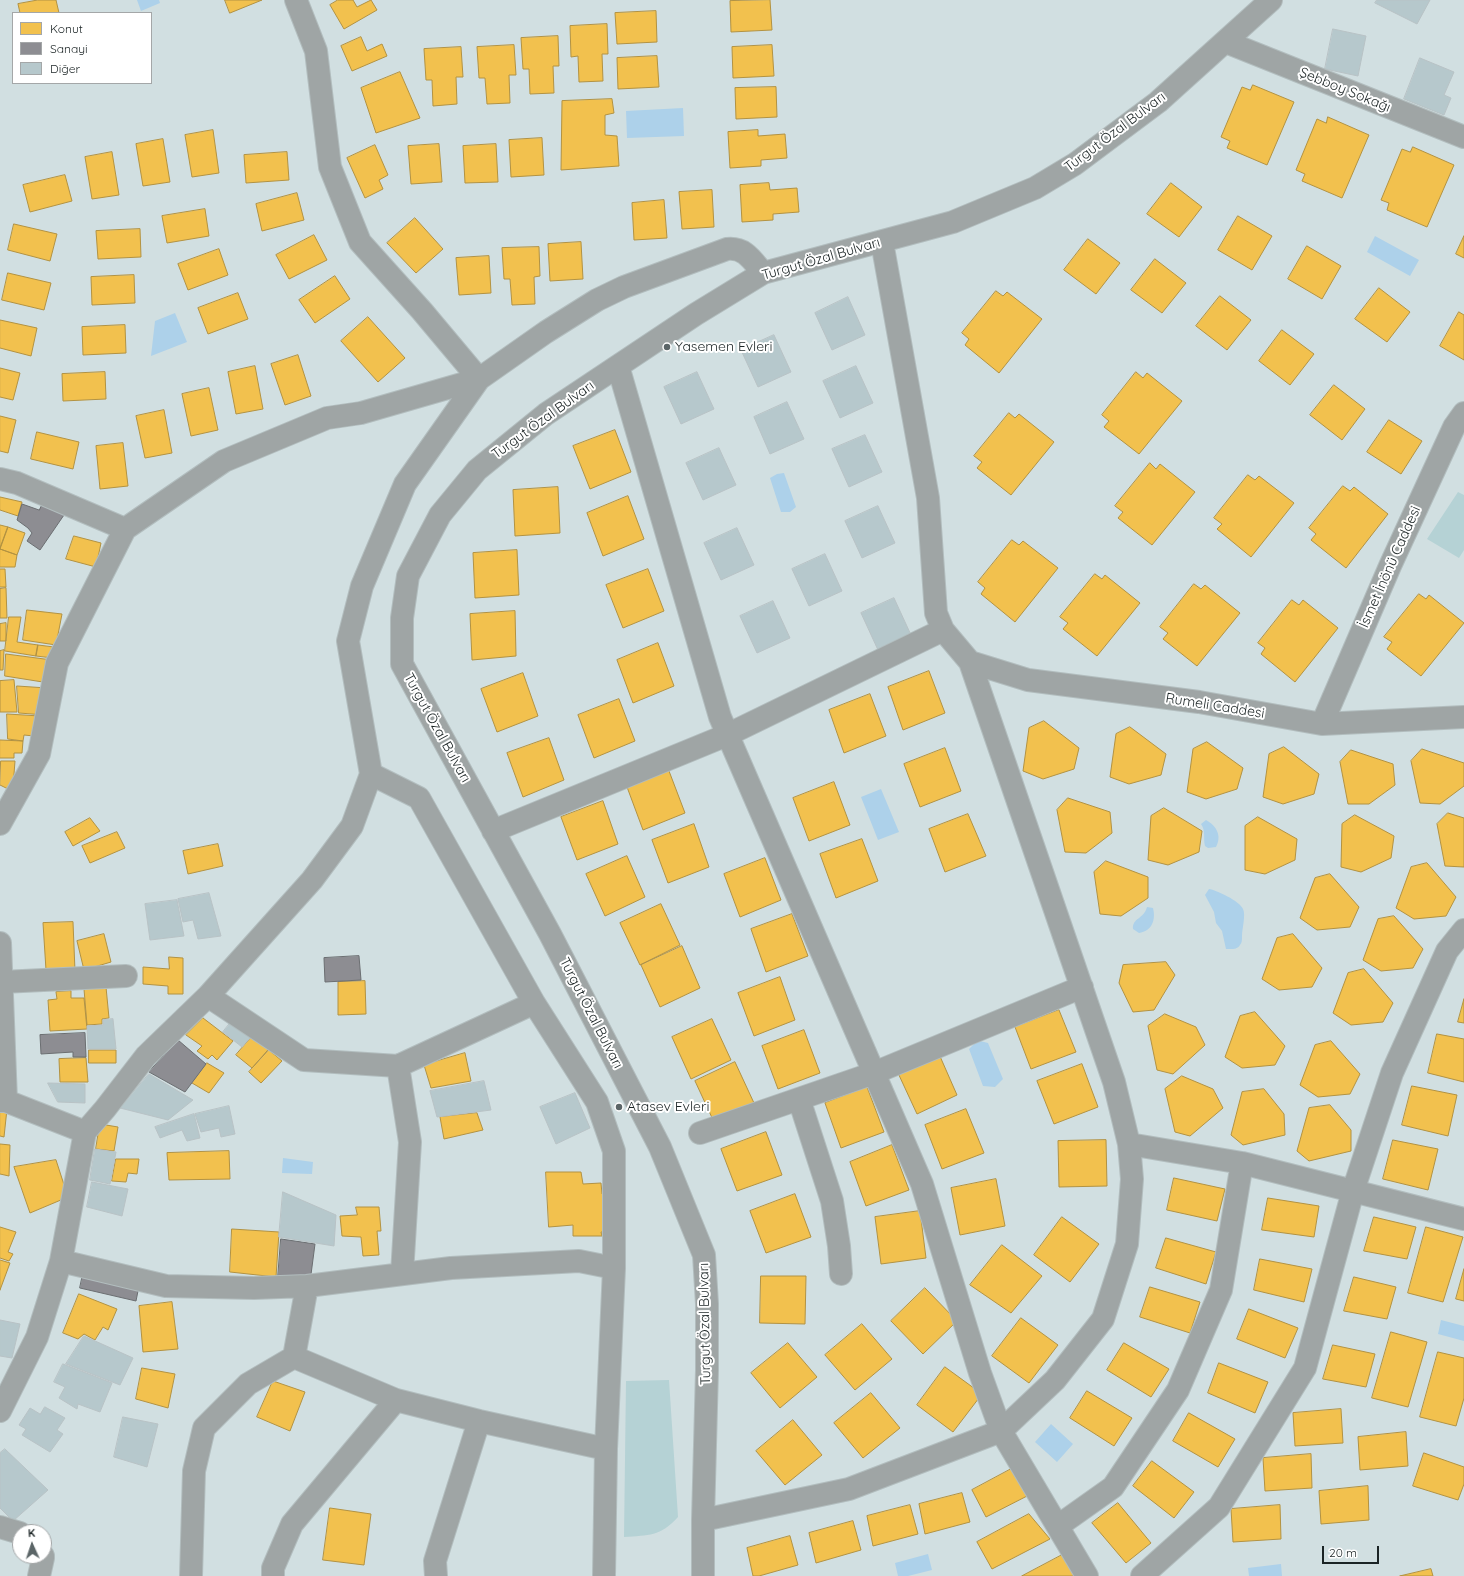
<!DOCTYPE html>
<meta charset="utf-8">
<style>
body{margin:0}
#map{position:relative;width:1464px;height:1576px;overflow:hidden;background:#d1dfe1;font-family:Quicksand,sans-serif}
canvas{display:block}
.legend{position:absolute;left:12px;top:12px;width:140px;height:72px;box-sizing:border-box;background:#fff;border:1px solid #a4a7a8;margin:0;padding:5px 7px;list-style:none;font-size:12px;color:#1b2425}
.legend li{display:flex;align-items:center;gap:8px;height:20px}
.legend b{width:20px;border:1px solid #a4a7a8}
.north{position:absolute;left:12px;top:1524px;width:40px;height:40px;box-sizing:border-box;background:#fff;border:1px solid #a4a7a8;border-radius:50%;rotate:357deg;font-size:11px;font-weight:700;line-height:16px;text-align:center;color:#1b2425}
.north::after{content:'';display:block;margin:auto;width:14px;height:18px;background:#5b6567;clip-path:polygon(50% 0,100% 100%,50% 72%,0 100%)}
.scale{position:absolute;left:1322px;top:1546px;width:57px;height:18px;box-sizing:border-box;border:2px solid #1b2425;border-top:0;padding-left:5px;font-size:12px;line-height:14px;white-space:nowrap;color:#1b2425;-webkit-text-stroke:3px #fff;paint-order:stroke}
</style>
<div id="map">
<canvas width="1464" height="1576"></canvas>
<ul class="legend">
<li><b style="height:11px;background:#f2c14e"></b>Konut</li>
<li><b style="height:11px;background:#8d8d92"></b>Sanayi</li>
<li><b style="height:11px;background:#b6c8cc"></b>Diğer</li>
</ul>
<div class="north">K</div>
<div class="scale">20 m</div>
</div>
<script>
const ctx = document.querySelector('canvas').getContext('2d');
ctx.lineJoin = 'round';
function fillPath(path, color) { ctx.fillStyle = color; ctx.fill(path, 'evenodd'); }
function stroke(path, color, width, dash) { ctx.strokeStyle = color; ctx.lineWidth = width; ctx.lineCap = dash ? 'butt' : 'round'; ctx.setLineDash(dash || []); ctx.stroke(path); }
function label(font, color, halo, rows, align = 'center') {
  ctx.font = font + ' Quicksand,sans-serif'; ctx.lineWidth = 4; ctx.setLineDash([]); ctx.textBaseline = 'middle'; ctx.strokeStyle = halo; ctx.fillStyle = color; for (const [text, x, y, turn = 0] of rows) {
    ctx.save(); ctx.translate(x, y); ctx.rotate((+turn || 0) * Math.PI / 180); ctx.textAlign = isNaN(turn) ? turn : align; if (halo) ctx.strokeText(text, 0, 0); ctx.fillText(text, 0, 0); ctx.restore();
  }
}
fillPath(new Path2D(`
 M1458,492L1464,495V550L1459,558L1427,539Z
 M669,1380L678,1517C660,1537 649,1535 624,1537L626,1381Z`), '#b5d2d5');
fillPath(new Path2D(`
 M137,0H159L160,3L141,11Z
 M683,108L684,136L627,138L626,111Z
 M1375,236L1419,260L1410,276L1367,252Z
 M175,313L187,342L151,356L155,321Z
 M784,473L796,507L790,512H781L770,478L777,474Z
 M881,789L899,832L878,840L861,797Z
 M1206,820C1217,826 1222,836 1216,847L1208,848L1205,846C1203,838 1206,831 1201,824Z
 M1209,889C1216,890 1240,901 1243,909C1246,915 1242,929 1242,936C1242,940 1242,943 1240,945C1237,950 1231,949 1226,949L1222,931L1216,923L1214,912L1205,895Z
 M1147,907L1153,908C1156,920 1152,931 1139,933L1133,929C1132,918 1144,919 1147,907Z
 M980,1041L988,1043L1003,1079L995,1087L983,1086L969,1049L975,1043Z
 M283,1158L313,1162L312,1174L282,1173Z
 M1441,1320L1464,1326V1341L1438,1334Z
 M1051,1424L1073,1444L1057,1462L1035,1442Z
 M928,1554L932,1570L908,1576H898L895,1563Z
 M1281,1564L1282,1576H1249L1248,1568Z`), '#add1ea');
const homes = new Path2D(`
 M38,0H56L59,13H20L18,4Z
 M225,0H262L230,13Z
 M338,0H353L357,7L371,0L377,10L344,29L330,5Z
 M770,0L772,30L731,32L730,1Z
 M656,11L657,42L617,44L615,13Z
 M607,24L608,54H602L603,81L579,82L578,56L571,57L570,26Z
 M558,36L559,66H553L554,93L530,94L529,69H523L521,38Z
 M361,37L367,51L382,44L387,56L352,71L341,46Z
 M514,45L516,75H509L510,103L487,104L485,78H479L477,47Z
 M772,45L774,76L733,78L732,47Z
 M461,47L463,77H456L457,104L433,106L432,80H426L424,49Z
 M657,56L659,87L618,89L617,58Z
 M400,72L420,118L376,133L361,88Z
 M1253,85L1294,102L1267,165L1227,148L1230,141L1221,137L1242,87L1250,90Z
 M776,87L777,117L736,119L735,88Z
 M612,99L614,113L605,115V135L617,136L619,166L561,170L562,101Z
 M1328,117L1369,135L1342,198L1302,181L1305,174L1296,170L1317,119L1326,123Z
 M213,130L219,173L192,177L185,135Z
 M758,130V136L785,134L787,158L761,160V166L730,168L728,132Z
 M542,138L544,175L511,177L509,140Z
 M163,139L170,182L143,186L136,144Z
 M439,144L442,182L411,184L408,146Z
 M496,144L498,182L465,183L463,146Z
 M375,145L388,175L379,180L383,189L365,198L347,158Z
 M1413,147L1454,165L1427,227L1387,210L1389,203L1381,200L1402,149L1410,152Z
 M112,152L119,195L92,199L85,157Z
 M287,152L289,180L246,183L244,155Z
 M65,175L72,201L30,212L23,185Z
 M769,183L770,190L797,188L799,212L773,214V220L742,222L740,185Z
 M1171,183L1202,207L1179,237L1147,214Z
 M712,190L714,227L682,229L679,192Z
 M297,193L304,220L262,231L256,204Z
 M664,200L667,238L634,240L632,203Z
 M205,209L209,236L167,243L162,216Z
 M1238,216L1272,236L1252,270L1218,250Z
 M415,218L443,249L416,273L387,243Z
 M14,224L57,234L50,261L8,250Z
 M140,229L141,257L98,259L96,231Z
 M314,235L327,260L289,279L276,255Z
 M1464,236V258L1456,254Z
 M1088,239L1120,263L1096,294L1064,270Z
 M581,242L583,279L550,281L548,244Z
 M1307,246L1341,266L1322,299L1288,279Z
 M539,247L540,276L534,277L535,304L512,305L510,279H504L502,248Z
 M219,249L228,275L188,290L178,264Z
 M489,256L491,293L459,295L456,258Z
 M1155,259L1186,283L1162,313L1131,290Z
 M8,273L51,283L44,310L2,300Z
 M134,275L135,303L92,305L91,277Z
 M335,276L350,299L315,323L299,300Z
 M1379,288L1410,312L1387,342L1355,319Z
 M996,291L1003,296L1007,292L1042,319L999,373L965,345L969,339L962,333Z
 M238,293L248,319L208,334L198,308Z
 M1220,296L1251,320L1227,350L1196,326Z
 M1459,312L1464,315V360L1440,346Z
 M368,317L405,358L378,382L341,341Z
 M0,320L37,328L31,356L0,348Z
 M125,325L126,353L83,355L82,327Z
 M1282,330L1314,354L1290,385L1259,361Z
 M298,355L311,396L285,405L271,364Z
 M255,366L263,409L236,414L228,372Z
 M0,368L20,373L13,400L0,397Z
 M105,372L106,399L63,401L62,374Z
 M1136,372L1143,378L1147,373L1182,401L1139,454L1104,427L1109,421L1102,415Z
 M1334,385L1365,409L1342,440L1310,415Z
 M209,388L218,430L191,436L182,394Z
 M164,410L172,453L145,458L136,416Z
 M1009,413L1015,418L1019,414L1054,442L1011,495L977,468L982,462L974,456Z
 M0,416L16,420L8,453L0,451Z
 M1389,420L1422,441L1401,474L1367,452Z
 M615,430L631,472L590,489L573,446Z
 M37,432L79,442L73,469L31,459Z
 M123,443L128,486L100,489L96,446Z
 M1150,463L1156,469L1160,464L1195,492L1152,545L1118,518L1123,512L1115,506Z
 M1248,475L1255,480L1259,476L1294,503L1251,557L1217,529L1222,524L1214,518Z
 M1343,486L1350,491L1354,487L1388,514L1346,568L1311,540L1316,534L1309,528Z
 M558,487L560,533L515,536L513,490Z
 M628,496L644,539L603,556L587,513Z
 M0,497L22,502L18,516L0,510Z
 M0,525L8,527L0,549Z
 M8,527L25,533L17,555L0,549Z
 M74,536L101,543L96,567L66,559Z
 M1012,540L1019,545L1023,541L1058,568L1015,622L981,594L985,588L978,582Z
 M0,549L17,555L15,567H0Z
 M517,550L519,595L475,598L473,553Z
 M0,569H5L6,587H0Z
 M648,569L664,611L623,628L606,585Z
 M1095,574L1102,579L1105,575L1140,603L1097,656L1063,629L1068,623L1060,617Z
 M1194,584L1201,589L1205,585L1240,613L1197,666L1163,639L1168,633L1160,627Z
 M6,588L7,618H0V589Z
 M1419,594L1426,599L1429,595L1464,623L1421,676L1387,649L1392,642L1384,637Z
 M1292,600L1299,605L1303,600L1338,628L1295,682L1261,654L1265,648L1258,643Z
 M27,610L62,614L56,645L23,640Z
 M515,611L516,656L472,660L470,614Z
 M9,617H21L17,642L38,645L36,656L5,651Z
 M6,623V641H0V624Z
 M658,643L674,686L633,703L617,660Z
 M38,645L54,647L53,658L36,656Z
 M4,650L3,670H0V651Z
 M6,654L52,660L49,683L5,676Z
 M929,671L945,713L903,730L888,687Z
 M523,673L538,716L497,732L481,689Z
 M14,680L17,712H0V681Z
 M17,686L47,688L45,715L19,713Z
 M870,694L886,736L844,753L829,710Z
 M619,699L635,741L594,758L578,715Z
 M7,714L40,716L34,736L24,735L23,741L8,739Z
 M1044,721L1079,748L1074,769L1043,779L1023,771L1029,728Z
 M1130,727L1166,754L1161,775L1129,784L1110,777L1116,734Z
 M549,738L564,780L523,797L507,753Z
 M0,740L23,741L22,753H14V758H0Z
 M1207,742L1243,768L1237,789L1206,799L1187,792L1193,749Z
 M1284,747L1319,774L1314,794L1283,804L1263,797L1269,754Z
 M945,748L961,791L920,807L904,764Z
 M1422,749L1464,763V786L1440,804L1420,803L1411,761Z
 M1351,750L1393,764L1395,785L1369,804H1348L1340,762Z
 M1,761H15L13,787L10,790L0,785Z
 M669,771L685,813L643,830L627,787Z
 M834,782L850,825L809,841L793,798Z
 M1068,798L1110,812L1112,833L1086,853L1065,852L1057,810Z
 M603,801L618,844L577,860L561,817Z
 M1164,808L1202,831L1199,852L1168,865L1148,860L1151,816Z
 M1448,813L1464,818V867L1445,866L1437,824Z
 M968,814L986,856L945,872L929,829Z
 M1355,815L1394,836L1391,858L1361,872L1341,867L1342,824Z
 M1258,817L1297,839L1295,860L1265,874L1245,870V826Z
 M90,818L100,831L73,846L65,832Z
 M694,824L709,867L668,883L652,840Z
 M117,832L125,848L90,863L82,846Z
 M862,839L878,881L836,898L820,854Z
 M218,844L223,866L188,874L183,851Z
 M627,856L645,897L605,916L586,874Z
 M765,858L781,900L740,917L724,874Z
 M1106,861L1148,877V898L1121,916L1100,914L1094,872Z
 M1427,863L1456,897L1446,916L1414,919L1396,908L1411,867Z
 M1330,874L1359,907L1350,927L1317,930L1300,918L1315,878Z
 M661,904L680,945L640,965L620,923Z
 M792,914L808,956L766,972L751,929Z
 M1394,916L1423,949L1413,968L1381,971L1363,960L1378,919Z
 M73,922L75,971L46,970L43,923Z
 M104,934L111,962L84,970L77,941Z
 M1293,934L1322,968L1312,987L1279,990L1262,979L1277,938Z
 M682,946L700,988L660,1007L641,965Z
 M169,957L183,958V994H168V986L143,984V967L169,969Z
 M1166,962L1175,975L1154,1010L1133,1012L1119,983L1123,965Z
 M1364,969L1393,1003L1383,1022L1351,1025L1333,1013L1348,973Z
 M780,977L795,1020L754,1036L738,993Z
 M365,981L366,1014L338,1015V982Z
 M106,987L109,1018L102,1019V1024L87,1025L84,989Z
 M71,991V998H84L87,1029L50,1031L48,1000L57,999L56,992Z
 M1464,999V1023L1458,1022Z
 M1059,1010L1076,1052L1031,1069L1015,1027Z
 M1255,1012L1285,1046L1275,1065L1242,1068L1225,1057L1240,1016Z
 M1165,1014L1196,1027L1205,1045L1173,1074L1157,1070L1148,1026Z
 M203,1018L233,1041L217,1060L212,1055L208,1059L197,1051L202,1046L186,1035Z
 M712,1019L731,1060L691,1079L672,1037Z
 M804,1030L820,1073L778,1089L762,1046Z
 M256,1032L274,1043L252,1068L236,1055Z
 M1437,1034L1464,1039V1082L1428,1073Z
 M1331,1041L1360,1074L1350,1094L1318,1097L1300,1085L1315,1045Z
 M89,1050H116V1063H89Z
 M269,1050L282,1061L261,1083L249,1072Z
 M465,1053L471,1081L431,1088L424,1065Z
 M939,1054L957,1095L917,1114L898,1073Z
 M86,1058L88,1082H60L59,1059Z
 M735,1062L754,1103L714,1122L695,1081Z
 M207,1063L224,1073L209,1093L192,1083Z
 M1082,1064L1098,1107L1054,1124L1037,1081Z
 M1182,1076L1213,1089L1223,1108L1190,1136L1175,1132L1165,1089Z
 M1412,1086L1457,1095L1448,1136L1402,1125Z
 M867,1087L884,1132L841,1148L825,1103Z
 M1264,1089L1284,1114L1285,1135L1243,1145L1231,1135L1242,1092Z
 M1330,1105L1351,1130V1151L1309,1161L1297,1151L1309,1108Z
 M0,1108L7,1109L4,1137L0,1136Z
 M966,1109L984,1153L942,1169L925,1125Z
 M477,1113L483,1130L444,1139L440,1117Z
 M100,1124L118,1127L114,1151L96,1149Z
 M766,1132L782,1175L737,1191L721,1149Z
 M1106,1140L1107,1186L1059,1187L1058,1141Z
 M1393,1140L1438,1149L1428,1190L1383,1179Z
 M0,1144L10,1145L9,1176L0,1174Z
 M892,1145L909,1190L866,1206L850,1162Z
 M229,1151L230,1179L169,1180L167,1153Z
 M116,1159H139L137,1174L128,1173L126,1182L112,1181Z
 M56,1160L68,1197L30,1213L14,1167Z
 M546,1172H581L583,1184L601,1183L602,1194L608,1193L606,1232H601L602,1236H573V1225L549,1227Z
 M1174,1178L1225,1189L1217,1221L1167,1210Z
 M996,1179L1005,1226L960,1235L951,1188Z
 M795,1194L811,1237L766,1253L750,1211Z
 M1268,1198L1319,1206L1314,1237L1262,1230Z
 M356,1207H379L381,1231H377L379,1255L363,1256L361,1237L342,1236L340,1216L357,1215Z
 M920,1211L926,1258L881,1264L875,1217Z
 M1062,1217L1099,1244L1070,1282L1034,1255Z
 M1374,1217L1416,1227L1407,1259L1364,1251Z
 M0,1227L16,1232L8,1252L13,1254L9,1261L0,1258Z
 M1426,1227L1463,1237L1443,1302L1408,1293Z
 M232,1229L279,1232L276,1277L230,1272Z
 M1166,1238L1216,1252L1206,1284L1156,1268Z
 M1002,1245L1042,1276L1011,1313L970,1285Z
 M1260,1259L1312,1269L1304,1302L1254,1290Z
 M0,1260L10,1263L0,1290Z
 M1464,1269V1301L1456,1299Z
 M761,1276H806L805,1324L760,1323Z
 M1354,1277L1396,1287L1387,1319L1344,1311Z
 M1150,1287L1200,1302L1190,1333L1140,1317Z
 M925,1288L957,1321L923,1354L891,1321Z
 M79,1294L117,1309L108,1330L103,1327L95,1340L84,1334L78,1339L63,1333Z
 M172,1302L178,1349L143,1352L139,1306Z
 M1249,1309L1298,1328L1285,1358L1237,1339Z
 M1021,1318L1058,1345L1029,1383L992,1356Z
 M862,1324L892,1359L855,1390L825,1355Z
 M1391,1332L1427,1342L1408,1407L1372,1398Z
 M788,1343L817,1377L780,1408L751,1373Z
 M1124,1343L1169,1369L1151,1397L1107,1370Z
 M1333,1345L1375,1354L1366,1387L1323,1379Z
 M1438,1352L1464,1358V1398L1456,1426L1420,1417Z
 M1219,1363L1268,1382L1255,1413L1208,1393Z
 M945,1367L982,1394L953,1432L917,1405Z
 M142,1368L175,1374L168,1408L136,1399Z
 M273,1381L305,1392L290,1431L257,1417Z
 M1087,1391L1132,1418L1114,1446L1070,1418Z
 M871,1393L900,1428L863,1458L834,1423Z
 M1341,1409L1343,1443L1295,1446L1293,1413Z
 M1189,1413L1235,1439L1218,1467L1173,1441Z
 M793,1420L822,1455L785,1485L756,1451Z
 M1406,1432L1408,1466L1360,1470L1358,1437Z
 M1424,1453L1464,1467V1484L1458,1500L1413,1486Z
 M1311,1454L1312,1488L1265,1491L1263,1458Z
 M1152,1461L1194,1492L1174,1518L1133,1486Z
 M1015,1467L1031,1494L986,1517L972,1490Z
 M1368,1486L1369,1520L1321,1524L1319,1491Z
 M962,1493L970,1522L925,1534L919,1504Z
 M1118,1503L1151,1543L1126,1563L1092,1523Z
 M910,1505L918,1534L873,1546L867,1516Z
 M1280,1505L1281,1539L1233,1542L1231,1509Z
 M330,1508L371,1514L364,1565L323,1560Z
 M1029,1514L1050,1539L992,1569L977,1542Z
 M853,1521L861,1550L816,1563L809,1533Z
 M790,1536L798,1565L759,1576H753L747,1548Z
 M1064,1554L1076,1576H1022Z
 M1431,1569L1433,1576H1400Z`);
fillPath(homes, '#f2c14e');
stroke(homes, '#b29242', 1);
const industry = new Path2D(`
 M43,503L64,515L40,550L27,541L32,533L28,528L17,520L22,504L39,510Z
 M359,956L361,980L325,982L324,958Z
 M85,1033L86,1057H73V1052L41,1054L40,1035Z
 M178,1040L206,1064L185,1092L149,1072Z
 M281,1239L315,1244L310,1282L278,1278Z
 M84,1269L140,1281L136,1301L80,1288Z`);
fillPath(industry, '#8d8d92');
stroke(industry, '#6b6e71', 1);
const building = new Path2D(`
 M1377,0H1430L1417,24L1375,3Z
 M1333,29L1366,36L1358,76L1325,69Z
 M1420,58L1454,72L1444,95L1451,98L1444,115L1404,99Z
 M848,297L865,335L832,350L815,313Z
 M774,335L791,372L758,387L741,350Z
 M856,366L873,403L840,418L823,381Z
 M697,372L714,409L681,424L664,387Z
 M787,402L804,439L770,454L754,417Z
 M865,435L882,472L849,487L832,449Z
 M719,448L736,485L703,500L686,463Z
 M878,506L895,543L862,558L845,521Z
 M737,528L754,565L721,580L704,543Z
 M825,554L842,591L809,606L792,569Z
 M894,598L911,635L878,650L861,613Z
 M773,601L790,638L757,653L740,616Z
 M209,893L221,936L198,939L193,920L183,922L178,899Z
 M177,900L184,936L150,940L145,904Z
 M235,1017L255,1032L242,1047L223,1032Z
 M113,1019L116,1049H88L87,1026L103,1025V1020Z
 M149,1074L193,1100L168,1120L120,1108Z
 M484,1081L491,1110L437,1117L430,1091Z
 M48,1083L85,1084V1103L58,1102Z
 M575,1093L590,1128L556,1144L540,1107Z
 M229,1106L235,1134L221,1137L219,1128L201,1132L195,1114Z
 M194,1114L200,1138L187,1141L182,1130L160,1138L155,1127Z
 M95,1149L116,1152L110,1184L90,1180Z
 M92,1182L128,1189L122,1216L87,1207Z
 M283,1192L336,1215L334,1246L279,1237Z
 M0,1320L20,1324L12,1358L0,1356Z
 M84,1336L133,1358L120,1385L66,1364Z
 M63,1364L112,1383L100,1412L78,1404L77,1409L59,1398L65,1387L54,1382Z
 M45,1407L65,1418L57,1430L63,1434L50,1452L22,1435L26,1429L19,1425L30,1408L40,1414Z
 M123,1417L158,1424L147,1467L114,1457Z
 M5,1449L48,1490L13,1521L0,1508V1453Z`);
fillPath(building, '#b6c8cc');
stroke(building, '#b8c2c5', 1);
const minor = new Path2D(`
 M1226,42L1464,137
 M618,366L720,717L922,1184L980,1373L1001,1431L1087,1576
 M0,479L17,483L125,529L57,663L39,754L0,824
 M125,529L224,461L327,418L361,413L479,379L422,311L360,242L330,167L316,51L296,0
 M970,662L1028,680L1199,702L1322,724L1464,717
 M1322,724L1390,566L1454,427L1464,413
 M371,774L419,798L534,1003L398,1066
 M493,831L727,735L943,630
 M0,943L6,1101
 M2,982L126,976
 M208,996L304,1060L398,1066L410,1142L402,1274
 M534,1003L597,1102L614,1151V1268
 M799,1099L832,1201L839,1246L841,1274
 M0,1101H6L85,1132
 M700,1133L874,1073L1082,987
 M1129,1144L1242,1163L1464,1219
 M61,1261L166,1286L254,1288L307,1286L451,1268L579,1261L614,1268L606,1449L604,1576
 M307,1286L294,1357L396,1400L479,1421L606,1449
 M0,1411L37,1337L61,1261L85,1132L105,1109L146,1056L208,996L312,880L352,826L371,774L348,641L362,586L405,484L479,379L546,332L597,300L624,287L727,249C745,247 752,260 763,273
 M703,1520L849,1489L1001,1431L1055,1380L1103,1319L1127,1244L1132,1179L1129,1144L1114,1082L970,662L943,630L936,613L928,498L882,242
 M1058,1526L1113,1487L1178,1390L1221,1290L1242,1163
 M0,1527L20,1533
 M39,1576L43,1558V1556
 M191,1576L194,1471L204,1428L248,1384L294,1357
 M273,1576V1568L292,1524L396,1400
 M436,1576L435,1561L479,1421
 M703,1576V1520L707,1370V1304L704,1255L660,1147L550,934L402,664V618L408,576L440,515L477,470L546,414L696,314L763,273L953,222L1035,188L1075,164L1158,102L1271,0
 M1142,1576L1219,1507L1305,1368L1353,1191L1392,1073L1447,951L1464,930`);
stroke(minor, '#b2bdbe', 24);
stroke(minor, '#9fa5a5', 22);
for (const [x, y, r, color] of [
 [667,347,4,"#5b6567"],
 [619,1107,4,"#5b6567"]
]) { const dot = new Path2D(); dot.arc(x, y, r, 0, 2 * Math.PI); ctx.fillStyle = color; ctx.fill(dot); stroke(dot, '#fff', 1.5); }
label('14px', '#1b2425', '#fff', [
 ["Şebboy Sokağı",1345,90,22],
 ["Turgut Özal Bulvarı",1115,132,-37],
 ["Turgut Özal Bulvarı",821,259,-16],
 ["Turgut Özal Bulvarı",543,420,-36],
 ["İsmet İnönü Caddesi",1390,567,-66],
 ["Rumeli Caddesi",1215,706,9],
 ["Turgut Özal Bulvarı",437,728,61],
 ["Turgut Özal Bulvarı",591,1013,63],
 ["Turgut Özal Bulvarı",705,1324,-91]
]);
label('14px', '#1b2425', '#fff', [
 ["Yasemen Evleri",675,347],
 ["Atasev Evleri",627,1107]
], 'left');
</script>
